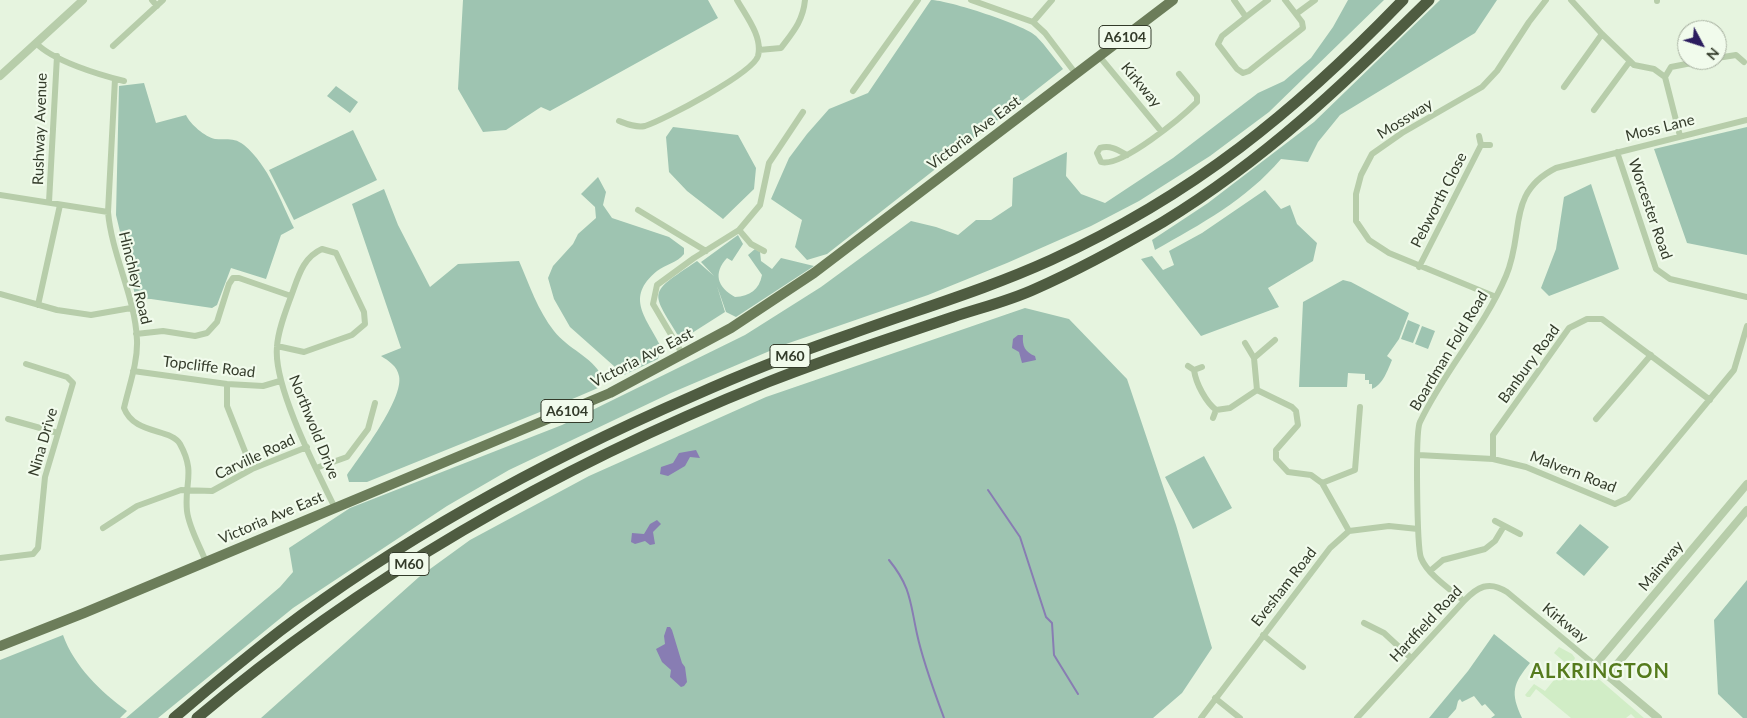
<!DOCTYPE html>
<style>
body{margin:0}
#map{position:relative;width:1747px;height:718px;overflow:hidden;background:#e6f4df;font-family:Lato,sans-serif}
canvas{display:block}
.north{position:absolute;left:1677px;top:20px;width:50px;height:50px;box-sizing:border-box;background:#f1fbec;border:1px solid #a5ae9e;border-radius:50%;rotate:130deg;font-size:14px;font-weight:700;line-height:20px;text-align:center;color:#333b2a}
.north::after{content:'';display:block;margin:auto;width:18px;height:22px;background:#2c1d5f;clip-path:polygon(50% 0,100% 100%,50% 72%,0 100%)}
</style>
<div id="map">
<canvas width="1747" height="718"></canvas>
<div class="north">N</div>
</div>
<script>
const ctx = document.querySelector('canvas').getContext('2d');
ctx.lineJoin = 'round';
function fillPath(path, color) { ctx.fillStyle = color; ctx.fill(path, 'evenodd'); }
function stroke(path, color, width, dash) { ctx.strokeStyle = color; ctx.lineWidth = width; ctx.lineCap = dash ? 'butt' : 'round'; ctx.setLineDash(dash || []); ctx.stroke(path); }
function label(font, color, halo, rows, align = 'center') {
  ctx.font = font + ' Lato,sans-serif'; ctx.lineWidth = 4.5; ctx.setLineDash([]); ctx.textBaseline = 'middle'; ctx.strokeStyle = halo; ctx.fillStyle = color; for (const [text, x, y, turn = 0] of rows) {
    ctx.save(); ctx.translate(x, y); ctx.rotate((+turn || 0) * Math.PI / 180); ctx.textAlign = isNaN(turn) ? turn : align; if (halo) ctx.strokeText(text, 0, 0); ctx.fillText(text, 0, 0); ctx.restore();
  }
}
fillPath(new Path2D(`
 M463,0H708L718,18L550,111L541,107L506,130L483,132L458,89Z
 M931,0C948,0 1025,25 1036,36C1046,46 1054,58 1063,69L827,254L807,260L795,247L802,220L771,199L789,158L807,134L829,109L868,93Z
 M1348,0H1384L1269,112L1210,156L1139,201L1091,226L1007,263L928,295L786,344L671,393L509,470L447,506L293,608L158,718H126L280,587L293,572L289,548L350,508L562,425L745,335L821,287L911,221L936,227L958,235L976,220H991L1012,206L1013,178L1067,152L1066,176L1081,194L1105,203L1173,158L1258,93L1284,81L1311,58L1333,27Z
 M1440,0H1497L1475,33L1340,115L1318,142L1308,162L1281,159C1246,200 1201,224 1155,250L1152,240L1208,203L1314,122Z
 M144,83L156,123L186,115C190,124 205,137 215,139C227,140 234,137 244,145C269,166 280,200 294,228L281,235L266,279L231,268L217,305L212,308L151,299H136L116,215L119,86Z
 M336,86L358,102L350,113L327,96Z
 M673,127L738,135L756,168L754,189L723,219L687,191L669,172L666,137Z
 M1747,127V255L1687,243L1654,149Z
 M353,130L377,180L294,220L269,170Z
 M598,177L606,192L603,205L612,218L669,237L684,248V254C677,263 666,264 657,271C624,298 647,318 661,347L658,359L624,375L570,327L554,299L548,278L553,266L573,244L578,234L596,218L595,207L581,194Z
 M1591,184L1619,269L1549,296L1541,288L1556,249L1564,197Z
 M384,189L398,225L430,287L458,264L519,261C529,284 538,311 554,331C568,349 591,356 602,376L598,388L577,397L367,482H349L347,475C360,456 404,399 399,376C397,366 389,361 381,356L401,348L352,204Z
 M1265,190L1281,209L1290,205L1297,224L1317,243L1313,261L1268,288L1279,307L1201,336L1141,259L1152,256L1163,270L1174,265L1169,251L1202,233Z
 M738,235L743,244L732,261L727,258C713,273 717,287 735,297C750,296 759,290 762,275L748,255L755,249L760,252L761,261L772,269L781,258L814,266L736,317L726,312L717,286L725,312L681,340C650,289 647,295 697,261L714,276L701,262Z
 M1343,280L1351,282L1409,313L1399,339L1387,356L1392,360C1388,369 1383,385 1372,389V384H1369V380H1365V374L1348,373L1347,387H1299L1303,302Z
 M1025,308L1069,319L1127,379L1176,525L1212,648L1182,693L1153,718H261L419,577L470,540L589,476L766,397Z
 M1408,320L1420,325L1413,343L1401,339Z
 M1422,326L1435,331L1428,349L1415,344Z
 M1204,456L1232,508L1193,529L1165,477Z
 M1580,524L1609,547L1584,576L1556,553Z
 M1747,580V718H1743L1718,694L1714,620Z
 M1494,634L1530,663C1513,684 1510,692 1522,718H1491L1495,715L1485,704L1482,706L1474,696L1462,702L1460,699L1458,701L1456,709L1448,718H1429L1468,671Z
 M63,635C74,666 101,692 127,711L120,718H0V660Z`), '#9ec4b1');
fillPath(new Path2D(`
 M1559,647L1572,654L1575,658L1572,665L1578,670L1586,668L1644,718H1635L1631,714L1626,718H1571L1536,689L1530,697H1527L1525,695L1534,684L1545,691L1567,664L1554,653Z`), '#d1edc6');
fillPath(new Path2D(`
 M1018,335H1023C1022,346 1025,352 1035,356L1036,360L1022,363L1019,352L1012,348L1013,339Z
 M696,450L700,458L690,457L685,466L668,476L660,474L661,467L673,463L679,453Z
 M657,520L661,524L653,532L655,544L650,545L645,541L635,544L631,542L632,533L644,534L650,524Z
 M667,627H670L672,630L682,663L685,667L687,682L684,686L681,687L670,677L671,670L662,662L656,649L665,644L664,636Z`), '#887db3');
stroke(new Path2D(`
 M988,490L1020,537L1046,617L1052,623L1054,655L1078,694
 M889,560C911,587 910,602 917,634C923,662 934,691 944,718`), '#887db3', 2);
stroke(new Path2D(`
 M152,0L157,6
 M971,0L1033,22L1045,33L1076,74
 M1234,0L1246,17L1268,0
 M1571,0L1602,34L1634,65L1654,69L1665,77L1680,136
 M1657,1V0
 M1296,14L1315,0
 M1246,17L1222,36L1218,44L1237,69L1243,73L1249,71L1303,28L1302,22L1285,0
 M1033,22L1052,0
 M36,43C53,61 100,75 124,81
 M113,46L163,0
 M759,50L781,48C793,32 803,21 805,0
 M1099,56L1161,131
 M1717,58L1736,55L1744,62
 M1665,77L1671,67L1707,60
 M115,79L108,212C112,256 135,296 137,340C138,362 129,386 124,408C134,435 171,428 180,444C196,473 184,483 187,511C189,528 200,546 206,562
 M1564,87L1602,34
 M853,91L918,0
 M1594,110L1630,61
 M619,121C627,124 636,128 645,126C664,120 753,73 758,56C763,37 746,16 737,0
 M1479,136L1481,145
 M1617,152L1656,269L1670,279L1747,297
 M1127,155C1118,150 1111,145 1100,148L1097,153L1101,162C1121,168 1182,117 1197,102V96L1179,74
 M0,195L108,212
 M49,202L57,56
 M638,210L706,251
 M739,230L751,244L764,251
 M1419,267L1481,145H1490
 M0,294L57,310L91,315L131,308
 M1496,297L1389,253L1369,240L1356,221V194L1361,175L1372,154L1402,133L1482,87L1497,71L1529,22L1546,0
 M38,305L60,205
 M136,334L163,331L195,336L207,333L217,322L229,284L233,278H239L291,296
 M1245,343L1254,358L1257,390L1292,407L1296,411L1298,425L1276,450V459L1288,472L1311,475L1322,483L1349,531
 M277,346L304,352L352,335L365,324L364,312L336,253L322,249C304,257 299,274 293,291C287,308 278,329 277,347C273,386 317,471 335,508
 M683,355L653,304L657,285L694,258L739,230L760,205L769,163L803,112
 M1254,358L1275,340
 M1188,366L1194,370L1202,367
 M1194,370C1196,384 1206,402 1216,410L1230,408L1257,390
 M133,371L227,384L263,386L280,381
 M227,384V406L252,469
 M1213,418L1216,410
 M8,419L58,433
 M1596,419L1651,355
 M1418,455L1493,459L1526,467L1615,504L1628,498L1734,370L1747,326
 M1493,459V435L1569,328L1587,319H1602L1710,400
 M316,468L347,457L368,429L375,403
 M1322,483L1355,470L1360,407
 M1495,521L1520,534
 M103,528L137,506L181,490L212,491L252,469L307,447
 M0,558L33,554L38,548L45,477L73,383L67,377L26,364
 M1430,571L1443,560L1485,549L1495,541L1504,526
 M1464,601C1450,589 1428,575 1421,558C1417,547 1415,431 1420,422C1444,371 1484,328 1506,276C1525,232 1506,193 1556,168L1747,120
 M1364,623L1384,633L1411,658
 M1263,635L1303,667
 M1215,698L1240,718
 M1201,718L1330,548L1349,531L1389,526L1418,529
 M1357,718L1464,601C1477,587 1489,580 1507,592L1595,665`), '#b7cdaa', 6);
stroke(new Path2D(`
 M0,76L83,0
 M1607,676L1747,510
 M1658,718L1595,665L1747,484`), '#b7cdaa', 8);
stroke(new Path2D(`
 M0,646L84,613L610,393L731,328L814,273L1173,0`), '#6c7d5a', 10);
stroke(new Path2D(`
 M174,718C209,688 244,659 280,631C405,536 550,458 693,396C744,373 796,353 848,335C916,310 985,290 1051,260C1193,195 1295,112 1403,0
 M197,718C366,575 563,464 768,382C828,358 891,338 953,317C980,308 1009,301 1035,289C1078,270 1122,246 1163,222C1266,159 1344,84 1429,0`), '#4f5c41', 11);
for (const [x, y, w] of [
 [1125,37,52],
 [790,356,40],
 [567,411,52],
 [409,564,40]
]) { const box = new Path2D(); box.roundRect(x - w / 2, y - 11.5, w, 23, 4); ctx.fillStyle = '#f1fbec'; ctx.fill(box); stroke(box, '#333b2a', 1); }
label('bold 14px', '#333b2a', null, [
 ["A6104",1125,37],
 ["M60",790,356],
 ["A6104",567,411],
 ["M60",409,564]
]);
label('15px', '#333b2a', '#f1fbec', [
 ["Kirkway",1141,85,50],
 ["Mossway",1405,119,-32],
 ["Moss Lane",1660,128,-14],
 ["Rushway Avenue",40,129,-88],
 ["Victoria Ave East",974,133,-37],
 ["Pebworth Close",1439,200,-63],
 ["Worcester Road",1650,209,71],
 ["Hinchley Road",135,278,76],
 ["Boardman Fold Road",1449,351,-59],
 ["Victoria Ave East",642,358,-27],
 ["Banbury Road",1529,364,-54],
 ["Topcliffe Road",209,367,7],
 ["Northwold Drive",314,427,68],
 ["Nina Drive",43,442,-74],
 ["Carville Road",255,457,-25],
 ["Malvern Road",1573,472,21],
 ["Victoria Ave East",271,518,-23],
 ["Mainway",1661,566,-50],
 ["Evesham Road",1284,587,-52],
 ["Kirkway",1565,623,39],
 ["Hardfield Road",1426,624,-47]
]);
ctx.letterSpacing = '1px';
label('bold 20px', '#557b1d', '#f1fbec', [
 ["ALKRINGTON",1600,672]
]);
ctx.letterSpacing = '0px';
</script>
